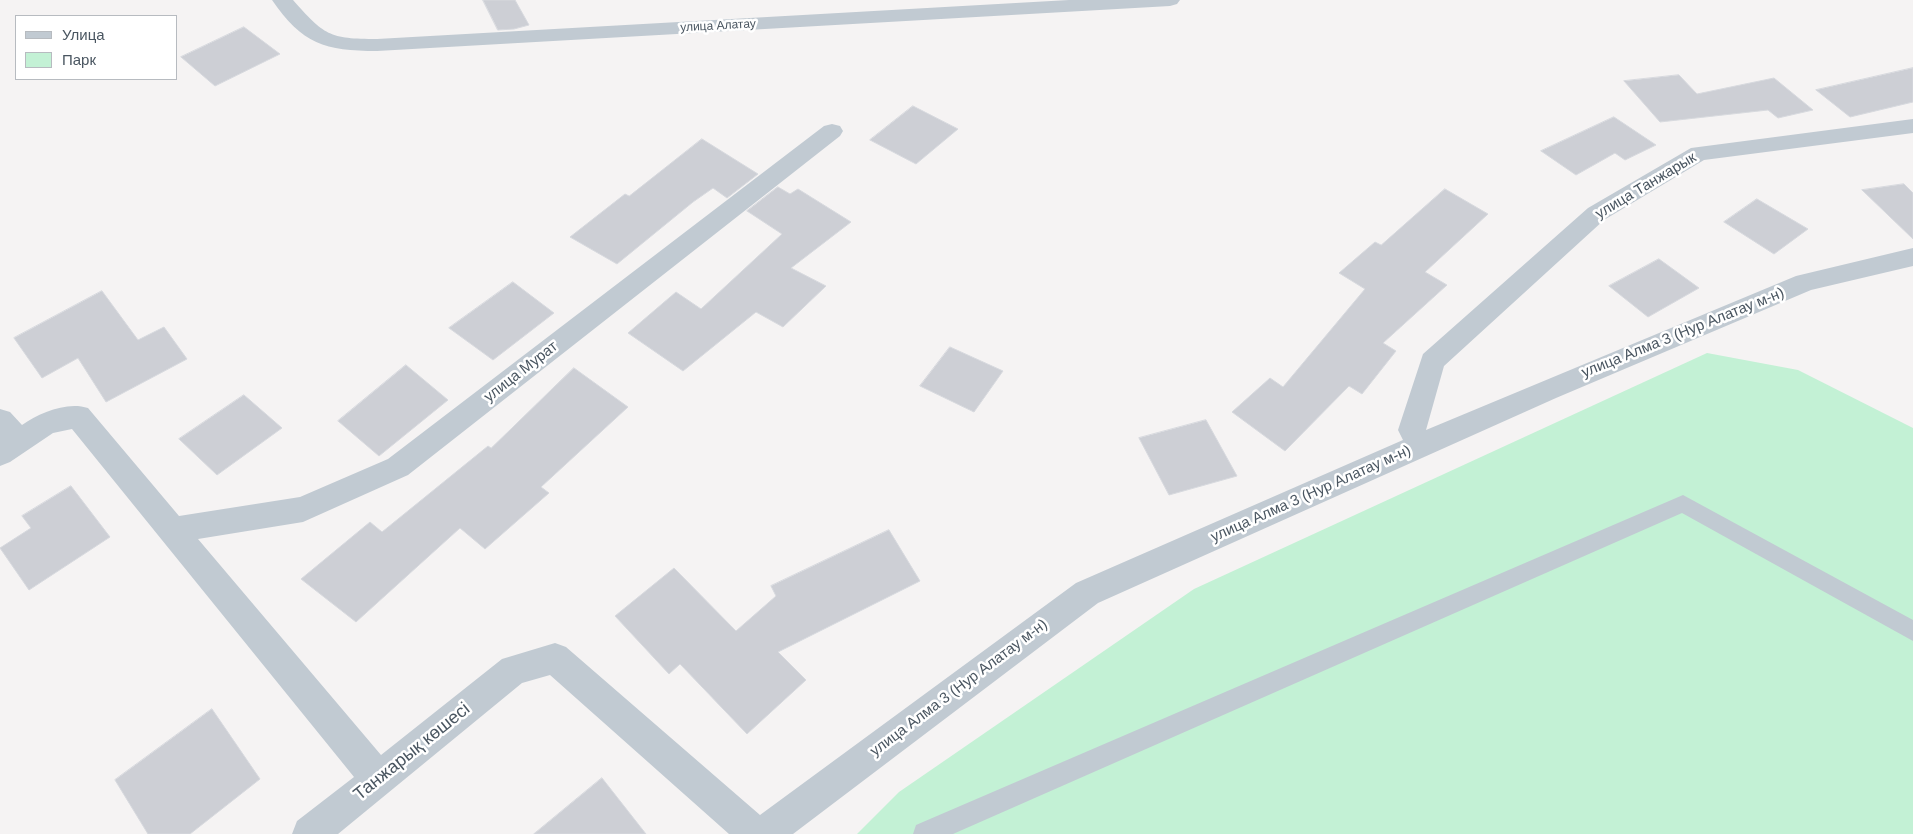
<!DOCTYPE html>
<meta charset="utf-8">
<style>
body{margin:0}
#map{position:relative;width:1913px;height:834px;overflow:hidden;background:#f5f3f3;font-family:Helvetica,sans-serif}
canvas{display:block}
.legend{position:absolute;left:15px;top:15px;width:162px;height:65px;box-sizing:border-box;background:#fff;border:1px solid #b7bbc0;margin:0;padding:6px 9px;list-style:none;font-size:15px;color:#4a5661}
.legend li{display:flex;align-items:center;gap:10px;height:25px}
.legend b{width:25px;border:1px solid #b7bbc0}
</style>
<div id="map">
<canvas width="1913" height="834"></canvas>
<ul class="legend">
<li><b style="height:6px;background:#c1cad2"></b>Улица</li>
<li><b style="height:14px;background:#c3f1d5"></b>Парк</li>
</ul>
</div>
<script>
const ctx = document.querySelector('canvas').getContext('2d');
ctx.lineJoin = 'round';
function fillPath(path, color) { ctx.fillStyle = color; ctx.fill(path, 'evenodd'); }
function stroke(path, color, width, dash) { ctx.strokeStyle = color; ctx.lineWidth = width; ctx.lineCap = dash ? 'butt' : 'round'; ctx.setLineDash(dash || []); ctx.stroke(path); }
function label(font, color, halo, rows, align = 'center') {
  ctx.font = font + ' Helvetica,sans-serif'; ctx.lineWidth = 5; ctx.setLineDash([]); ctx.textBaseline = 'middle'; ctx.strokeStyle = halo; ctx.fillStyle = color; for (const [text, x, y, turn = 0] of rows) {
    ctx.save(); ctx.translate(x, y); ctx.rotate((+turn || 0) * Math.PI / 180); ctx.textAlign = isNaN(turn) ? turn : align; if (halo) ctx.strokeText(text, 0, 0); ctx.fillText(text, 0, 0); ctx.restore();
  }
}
fillPath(new Path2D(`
 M1707,353L1798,370L1913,428V834H857L899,792L1194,589Z`), '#c3f1d5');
const building = new Path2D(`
 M483,0H515L529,25L514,29L498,30Z
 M244,27L280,54L215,86L181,57Z
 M1913,68V102L1850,117L1816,90Z
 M1679,75L1697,94L1774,78L1813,110L1778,118L1768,110L1660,122L1624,81Z
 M913,106L958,129L916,164L870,140Z
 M1614,117L1656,145L1625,160L1615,153L1576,175L1541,151Z
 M702,139L758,174L727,198L713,188L693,202L617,264L570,237L625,194L629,196Z
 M1904,184L1913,193V239L1862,190Z
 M778,187L790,194L798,189L851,222L791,268L826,286L783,327L756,312L683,371L628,333L676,292L701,309L782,234L747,211Z
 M1445,189L1488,214L1425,272L1447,285L1383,343L1396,351L1362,394L1349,386L1285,451L1232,412L1270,378L1283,387L1365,289L1339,273L1375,242L1381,245Z
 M1757,199L1808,229L1774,254L1724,222Z
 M1659,259L1699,288L1648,317L1609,286Z
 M513,282L554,313L493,360L449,328Z
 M102,291L138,340L164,327L187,359L106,402L78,358L42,378L14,338Z
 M950,347L1003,371L974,412L920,386Z
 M406,365L448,400L379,456L338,421Z
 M574,368L628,407L541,487L549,493L485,549L460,528L356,622L301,579L370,522L382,532L488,446L491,448Z
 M244,395L282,428L217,475L179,439Z
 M1206,420L1237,476L1169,495L1139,438Z
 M71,486L110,537L29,590L0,548L31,528L22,516Z
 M889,530L920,581L778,652L806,680L747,734L680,664L669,674L615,616L674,568L736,631L776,596L771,586Z
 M212,709L260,779L190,834H148L115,780Z
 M602,778L646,834H534Z`);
fillPath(building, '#cdcfd5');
stroke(building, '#d7d9de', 1);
fillPath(new Path2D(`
 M1683,495L1913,620V641L1682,513L953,834H913L916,825Z`), '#c1cad2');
fillPath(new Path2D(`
 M272,0H293C324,35 329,39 377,39L1069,0H1180L1177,4L1170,6L377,51C325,51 302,44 272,0Z
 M1913,119V133L1704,160L1604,220L1444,366L1426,430L1796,276L1913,248V266L1811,290L1556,398L1098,603L793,834H729L550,675L522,683L338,834H292L297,821L354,777L72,429L53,433L10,462L0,466V409L10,412L22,425C39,413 67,401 88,408L179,516L300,497L388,459L824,126L832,124L840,126L843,131L840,136L408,475L303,522L198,539L381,755L502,659L555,643L566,647L760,815L1076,583L1403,440L1398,430L1423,354L1588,208L1691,148Z`), '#c1cad2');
label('12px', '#4a5661', '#fff', [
 ["улица Алатау",718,26,-3]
]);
label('15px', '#4a5661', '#fff', [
 ["улица Танжарык",1646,186,-31],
 ["улица Алма 3 (Нур Алатау м-н)",1683,333,-22],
 ["улица Мурат",521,372,-38],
 ["улица Алма 3 (Нур Алатау м-н)",1311,494,-24],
 ["улица Алма 3 (Нур Алатау м-н)",959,688,-37]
]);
label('18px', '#4a5661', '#fff', [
 ["Танжарық көшесі",412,752,-39]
]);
</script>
